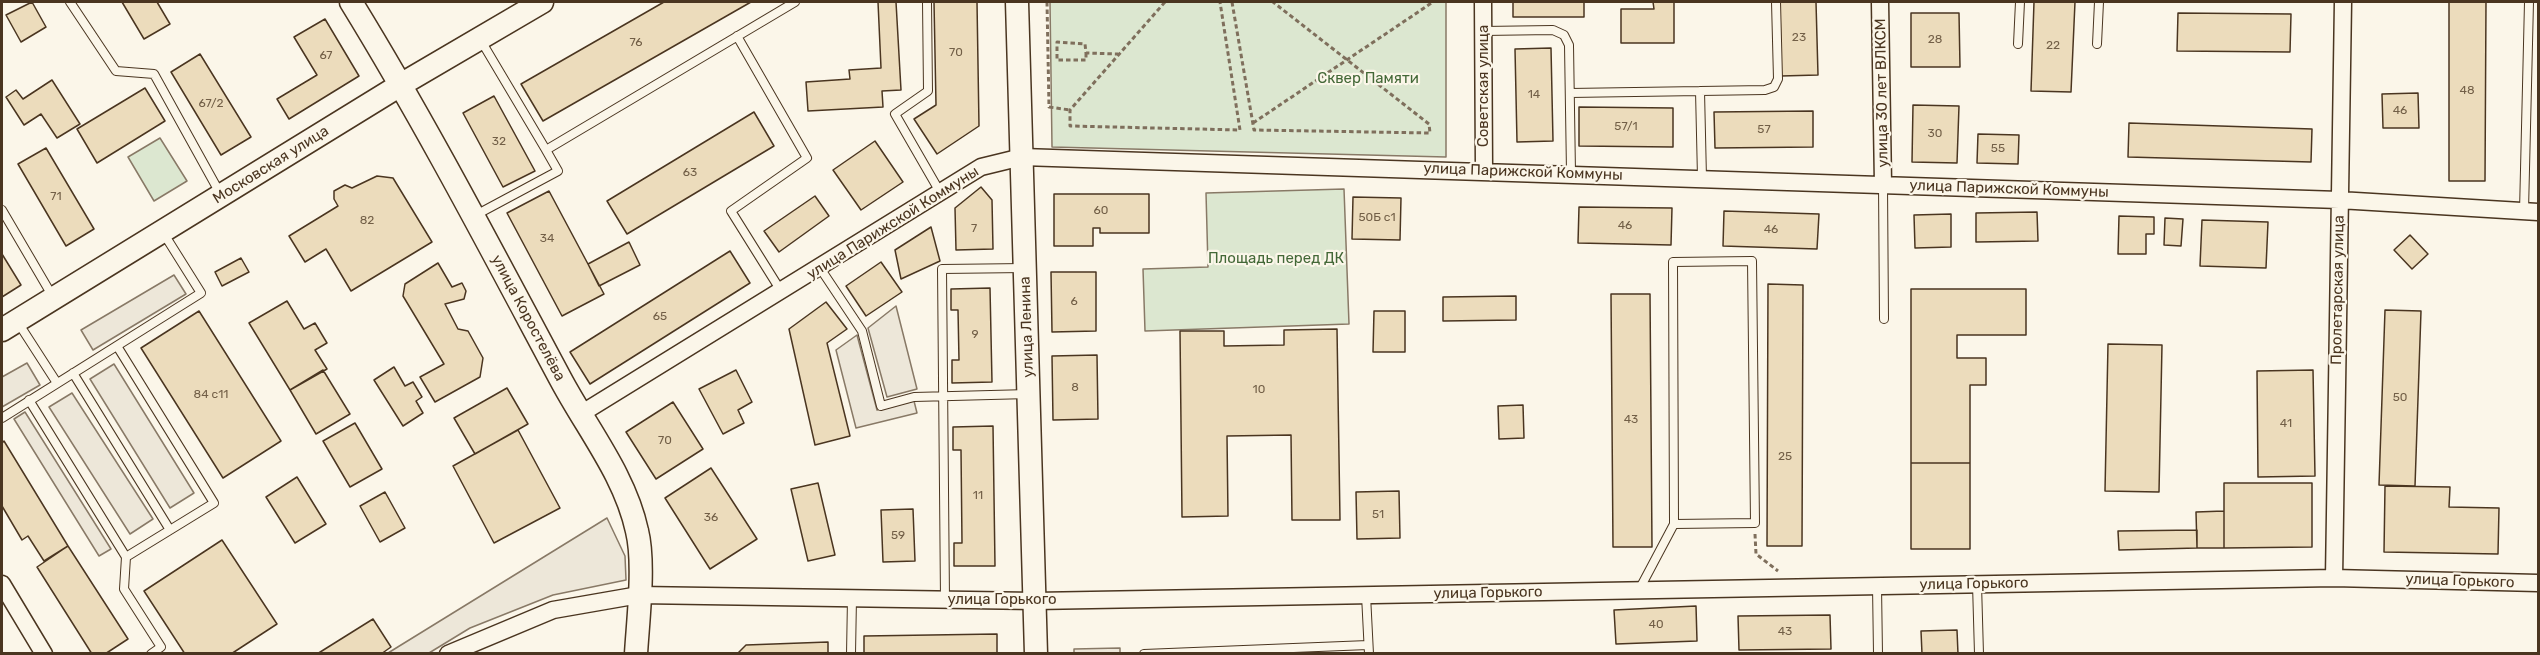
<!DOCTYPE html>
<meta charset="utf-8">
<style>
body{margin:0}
#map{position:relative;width:2540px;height:655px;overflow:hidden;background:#fbf6e9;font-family:Rubik,sans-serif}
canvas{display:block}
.frame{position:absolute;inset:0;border:3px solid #4a3520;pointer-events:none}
</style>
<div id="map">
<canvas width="2540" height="655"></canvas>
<div class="frame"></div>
</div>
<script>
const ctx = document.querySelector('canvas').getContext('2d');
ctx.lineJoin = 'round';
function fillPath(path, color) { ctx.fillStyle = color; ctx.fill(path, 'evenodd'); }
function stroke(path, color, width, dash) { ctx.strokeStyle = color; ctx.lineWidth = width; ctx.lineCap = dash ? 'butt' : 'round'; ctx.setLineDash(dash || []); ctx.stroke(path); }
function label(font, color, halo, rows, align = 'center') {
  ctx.font = font + ' Rubik,sans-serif'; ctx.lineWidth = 4.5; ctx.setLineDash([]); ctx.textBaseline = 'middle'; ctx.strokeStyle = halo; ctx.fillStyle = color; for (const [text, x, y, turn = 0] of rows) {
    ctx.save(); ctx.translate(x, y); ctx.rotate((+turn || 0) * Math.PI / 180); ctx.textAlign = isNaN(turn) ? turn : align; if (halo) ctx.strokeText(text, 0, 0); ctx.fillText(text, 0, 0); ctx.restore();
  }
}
const green = new Path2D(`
 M1050,2H1446V157L1052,147Z
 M160,138L187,181L154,201L128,157Z
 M1344,189L1349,324L1145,331L1143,269L1208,267L1206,193Z`);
fillPath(green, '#dce7d0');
stroke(green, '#887966', 1.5);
const parking = new Path2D(`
 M174,275L186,294L93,350L81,330Z
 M896,306L917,389L887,397L868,328Z
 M857,335L877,410L914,401L917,413L856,428L836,350Z
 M27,363L40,385L2,407V377Z
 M114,364L194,493L170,508L90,379Z
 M72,393L153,519L130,534L49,407Z
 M25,412L111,549L99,556L14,419Z
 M607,518L625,556L626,580L553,595L470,628L429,653H388Z
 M1120,648V653H1074V649Z`);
fillPath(parking, '#ede7d9');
stroke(parking, '#887966', 1.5);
const building = new Path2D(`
 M32,2L46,27L21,42L6,15Z
 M122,2H157L170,24L144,39Z
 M664,2H751L543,121L521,84Z
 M878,2H896L901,90L882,91L883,107L808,111L806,82L850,79L849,70L881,68Z
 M934,2H977L979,126L937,154L914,119L936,105Z
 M1513,2H1584V17H1513Z
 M1653,2H1674V43H1621V9H1654Z
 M1780,2H1816L1818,75L1781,76Z
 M2034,2H2075L2071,92L2031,91Z
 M2449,2H2486L2485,181H2449Z
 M1911,13H1959L1960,67H1911Z
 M2178,13L2291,14L2290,52L2177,51Z
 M325,19L359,76L289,119L277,99L317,75L294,37Z
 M1551,48L1553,141L1517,142L1515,49Z
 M200,54L251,137L221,155L171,72Z
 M52,80L80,124L57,138L41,114L24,125L6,97L16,90L23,99Z
 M145,88L165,121L97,163L77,129Z
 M2418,93L2419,128H2383L2382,94Z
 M494,96L535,171L503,187L463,113Z
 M1913,105L1959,106L1957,163L1912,162Z
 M1579,107L1673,108V147L1579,146Z
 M1813,111V147L1715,148L1714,112Z
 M754,112L774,146L627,234L607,201Z
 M2129,123L2312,129L2311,162L2128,157Z
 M1978,134L2019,135L2018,164L1977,163Z
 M875,141L903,182L861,210L833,170Z
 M46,148L94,229L66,246L18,164Z
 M377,176L393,178L432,242L351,291L326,249L305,262L289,236L338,206L334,199V191L345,185L352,188Z
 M981,187L992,200L993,249L956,250L955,208Z
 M549,191L604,294L562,316L507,213Z
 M1054,194H1149V233H1100V228H1093V246H1054Z
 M815,196L829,216L779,252L764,231Z
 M1353,197L1401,198L1400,240L1352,239Z
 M1579,207L1672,208L1671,245L1578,243Z
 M1724,211L1819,214L1817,249L1723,246Z
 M2037,212L2038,241L1976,242V213Z
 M1951,214V247L1915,248L1914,215Z
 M2119,216L2154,217V234H2146V254H2118Z
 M2165,218L2183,219L2181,246L2164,245Z
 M2202,220L2268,222L2266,268L2200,266Z
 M931,227L940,261L901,279L895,250Z
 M2410,235L2428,254L2412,269L2394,250Z
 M629,242L640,265L599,286L588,264Z
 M730,251L750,283L590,384L570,352Z
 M2,254L21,285L2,297Z
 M241,258L249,272L222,286L215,272Z
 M881,262L902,292L866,316L846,286Z
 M438,263L452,287L462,283L466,291L464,299L445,304L458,329L468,331L483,358L480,377L435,402L420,377L444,364L403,296L405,284Z
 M1051,272H1096V331L1052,332Z
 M1768,284L1803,285L1802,546H1767Z
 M990,288L992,382L952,383V360H959L958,310H951V289Z
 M1911,289H2026V335H1957V358H1986V385H1970V463H1911Z
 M1611,294H1650L1652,547H1613Z
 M1516,296V320L1443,321V297Z
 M287,301L304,329L315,323L327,343L315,350L327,369L290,390L249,323Z
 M826,302L847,329L827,343L850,436L815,445L789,329Z
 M2385,310L2421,311L2415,486L2379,485Z
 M199,311L281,441L223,478L141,348Z
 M1374,311H1405V352H1373Z
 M1337,329L1340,520H1292L1291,435L1227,436L1228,516L1182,517L1180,331H1224V346L1284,345V330Z
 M2108,344L2162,345L2159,492L2105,491Z
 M1097,355L1098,419L1053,420L1052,356Z
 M394,367L405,386L413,382L422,397L416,401L423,413L403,426L374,380Z
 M323,370L350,414L316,434L290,390Z
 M736,370L752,402L738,410L744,423L723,434L699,389Z
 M2313,370L2315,476L2258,477L2257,371Z
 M507,388L528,424L475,454L454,418Z
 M673,402L703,449L656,479L626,432Z
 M1523,405L1524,438L1499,439L1498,406Z
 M355,423L382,469L350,487L323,441Z
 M993,426L995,566H954V543H962L961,450H953V427Z
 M518,430L560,508L494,543L453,466Z
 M4,441L68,546L44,561L28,536L22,540L2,506V443Z
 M1911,463H1970V549H1911Z
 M711,468L757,539L710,569L665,498Z
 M297,477L326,524L295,543L266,497Z
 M818,483L835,555L808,561L791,489Z
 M2224,483H2312V547L2224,548Z
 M2385,486L2450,487L2449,507L2499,508L2498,554L2384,552Z
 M1399,491L1400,538L1357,539L1356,492Z
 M385,492L405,528L380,542L360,506Z
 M913,509L915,561L883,562L881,510Z
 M2224,511V548H2197L2196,512Z
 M2197,530V548L2119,550L2118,531Z
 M222,540L277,624L231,654H185L144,591Z
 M68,546L128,639L105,654H92L37,567Z
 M1696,606L1697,641L1616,644L1614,610Z
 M1830,615L1831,649L1739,650L1738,616Z
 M373,619L391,647L381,654H317Z
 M1957,630L1958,654H1922L1921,631Z
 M997,634V654H864V636Z
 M828,642V654H737L746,645Z`);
fillPath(building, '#ecdcbc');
stroke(building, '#4a3520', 1.5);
const lane = new Path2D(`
 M70,2L116,71L154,74L221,195
 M927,2L928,91L895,114L940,192
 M1483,31L1553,30L1564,35L1569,45L1571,173
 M737,36L807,158L731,211L781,291
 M480,39L546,150L795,2
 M2018,44L2020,2
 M2097,44L2099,2
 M1700,91L1702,178
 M1570,93L1765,90L1774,87L1778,79L1776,2
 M1883,185L1884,319
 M2,210L53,297
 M2524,211L2529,2
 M474,216L558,171L546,150
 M820,268L862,331L881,406L914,397L1029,394
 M17,321L57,383
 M73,373L170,530
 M29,400L126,557L214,503L117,346
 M2,418L201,293L164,234
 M126,557L124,589L161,647L151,654
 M1977,584L1979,654
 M1877,586L1878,654
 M1639,590L1674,524L1673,262L1752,261L1755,523L1674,524
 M1366,595L1369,654
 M945,599L942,269L1025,268
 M851,654L852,598
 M1144,654L1368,645`);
const street = new Path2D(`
 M1483,2L1484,170
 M1880,2L1883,184
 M579,415L981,167L1022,157L2339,200L2538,212
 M2334,578L2343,2
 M2,584L44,654
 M448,654L553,610L639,595L1035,601L2334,578L2538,583`);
const secondary = new Path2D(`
 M351,2C426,124 492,251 560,378C587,429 625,475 637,531C645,563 638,620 636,654
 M1017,2L1036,654
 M2,330L402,84L542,2`);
stroke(lane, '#4a3520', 10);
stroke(street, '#4a3520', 19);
stroke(secondary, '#4a3520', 25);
stroke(new Path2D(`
 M1047,2L1049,107L1070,110
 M1165,2L1070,110V126L1240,130L1220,2
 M1232,2L1254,130L1430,133L1429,124L1273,2
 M1086,53V60H1057V42L1085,44L1086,53L1118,54
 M1253,123L1433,2
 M1755,534L1756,554L1778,571`), '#7f6f5c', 3, [4.5, 3]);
stroke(lane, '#fbf6e9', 8);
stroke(street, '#fbf6e9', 16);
stroke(secondary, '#fbf6e9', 22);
label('12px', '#725f47', null, [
 ["23",1799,38],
 ["28",1935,40],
 ["76",636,43],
 ["22",2053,46],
 ["70",956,53],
 ["67",326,56],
 ["48",2467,91],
 ["14",1534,95],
 ["67/2",211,104],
 ["46",2400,111],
 ["57/1",1626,127],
 ["57",1764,130],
 ["30",1935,134],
 ["32",499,142],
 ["55",1998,149],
 ["63",690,173],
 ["71",56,197],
 ["60",1101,211],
 ["50Б с1",1377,218],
 ["82",367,221],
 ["46",1625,226],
 ["7",974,229],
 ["46",1771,230],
 ["34",547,239],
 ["6",1074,302],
 ["65",660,317],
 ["9",975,335],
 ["8",1075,388],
 ["10",1259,390],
 ["84 с11",211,395],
 ["50",2400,398],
 ["43",1631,420],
 ["41",2286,424],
 ["70",665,441],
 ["25",1785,457],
 ["11",978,496],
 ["51",1378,515],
 ["36",711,518],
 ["59",898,536],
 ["40",1656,625],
 ["43",1785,632]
]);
label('15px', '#436837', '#fbf6e9', [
 ["Сквер Памяти",1368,79],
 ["Площадь перед ДК",1276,259]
]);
label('15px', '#4a3520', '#fbf6e9', [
 ["Советская улица",1484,86,-90],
 ["улица 30 лет ВЛКСМ",1882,93,-91],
 ["Московская улица",271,165,-32],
 ["улица Парижской Коммуны",1523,172,2],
 ["улица Парижской Коммуны",2009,189,2],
 ["улица Парижской Коммуны",893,223,-32],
 ["Пролетарская улица",2338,290,-89],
 ["улица Коростелёва",528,318,62],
 ["улица Ленина",1027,327,-92],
 ["улица Горького",2460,581,2],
 ["улица Горького",1974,584,-1],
 ["улица Горького",1488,593,-1],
 ["улица Горького",1002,600]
]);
</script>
